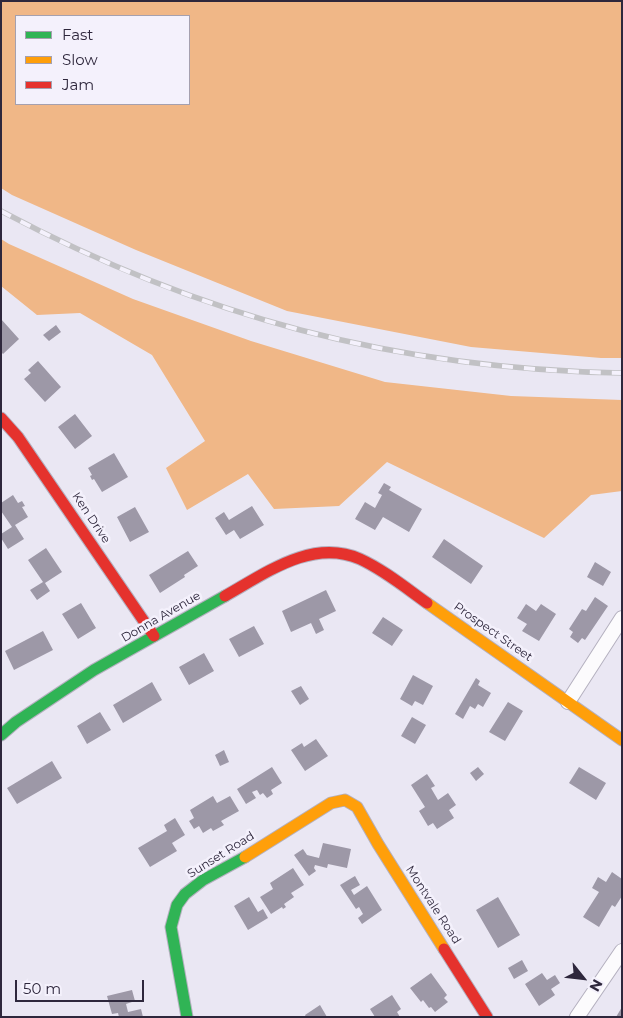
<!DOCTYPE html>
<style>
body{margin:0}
#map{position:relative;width:623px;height:1018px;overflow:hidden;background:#eae7f3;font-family:Montserrat,sans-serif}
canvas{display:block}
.frame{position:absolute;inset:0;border:2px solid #2e273c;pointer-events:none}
.legend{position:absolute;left:15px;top:15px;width:175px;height:90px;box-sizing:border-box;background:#f4f1fc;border:1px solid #a5a0af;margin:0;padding:6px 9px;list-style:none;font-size:15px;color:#2e273c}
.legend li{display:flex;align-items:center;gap:10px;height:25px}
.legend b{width:25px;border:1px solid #a5a0af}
.north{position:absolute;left:558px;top:953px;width:50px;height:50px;-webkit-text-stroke:4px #f4f1fc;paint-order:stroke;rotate:119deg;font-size:14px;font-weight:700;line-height:20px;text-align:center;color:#2e273c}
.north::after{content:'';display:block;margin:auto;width:18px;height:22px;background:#2e273c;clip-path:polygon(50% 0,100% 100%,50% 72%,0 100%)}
.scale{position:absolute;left:15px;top:980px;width:129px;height:22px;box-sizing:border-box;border:2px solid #2e273c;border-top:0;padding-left:6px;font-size:15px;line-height:18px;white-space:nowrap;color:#2e273c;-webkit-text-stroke:4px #f4f1fc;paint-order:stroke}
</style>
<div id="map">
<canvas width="623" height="1018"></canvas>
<div class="frame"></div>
<ul class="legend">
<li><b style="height:6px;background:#30b455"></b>Fast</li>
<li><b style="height:6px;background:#ff9f0a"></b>Slow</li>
<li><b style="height:6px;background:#e5322d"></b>Jam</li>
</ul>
<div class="north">N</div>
<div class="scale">50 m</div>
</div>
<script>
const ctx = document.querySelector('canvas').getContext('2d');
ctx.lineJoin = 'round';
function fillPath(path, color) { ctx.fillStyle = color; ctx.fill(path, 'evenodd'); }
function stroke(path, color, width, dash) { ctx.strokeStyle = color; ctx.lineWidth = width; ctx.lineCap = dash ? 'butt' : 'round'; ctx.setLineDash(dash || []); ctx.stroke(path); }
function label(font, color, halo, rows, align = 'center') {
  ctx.font = font + ' Montserrat,sans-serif'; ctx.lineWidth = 5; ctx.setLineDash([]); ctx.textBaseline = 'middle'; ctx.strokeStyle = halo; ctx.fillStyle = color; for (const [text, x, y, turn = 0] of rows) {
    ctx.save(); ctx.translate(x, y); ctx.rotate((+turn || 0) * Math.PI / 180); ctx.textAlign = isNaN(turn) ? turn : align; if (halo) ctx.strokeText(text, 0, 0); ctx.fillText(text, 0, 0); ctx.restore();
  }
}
fillPath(new Path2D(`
 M1,1H622V358H601L471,347L287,311L136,250L12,195L1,188ZM16,16H189V104H16Z
 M1,239L9,244L133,299L251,341L385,382L511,396L622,400V491L591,495L544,538L387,462L339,506L274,509L248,474L187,510L166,468L205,441L152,355L80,313L37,315L1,286Z`), '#f0b787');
fillPath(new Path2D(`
 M1,319L19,339L3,354L1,352Z
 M56,325L61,332L49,341L43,335Z
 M38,361L61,387L45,402L24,379L31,373L28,370Z
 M75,414L92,436L75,449L58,427Z
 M114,453L128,477L102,492L94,479L92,480L90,476L92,475L88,468Z
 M384,483L391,487L389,490L422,509L409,532L383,517L375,530L355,519L365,502L375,508L382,495L378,493Z
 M13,495L18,503L22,501L25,506L22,507L28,517L15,525L24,539L8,549L1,538V534L12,527L1,511V503Z
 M252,506L264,525L240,539L234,530L226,535L215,518L224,512L229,520Z
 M135,507L149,532L130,542L117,517Z
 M444,539L483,566L471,584L432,557Z
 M46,548L62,572L45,583L50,591L37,600L30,590L43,582L28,560Z
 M188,551L198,566L184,575L185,577L160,593L149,575Z
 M595,562L611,572L603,586L587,577Z
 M326,590L336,611L319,619L324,630L316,634L311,623L291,632L282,611Z
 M595,597L608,606L585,640L582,638L578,643L570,637L573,632L569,629L582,609L586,611Z
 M81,603L96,628L78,639L62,614Z
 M526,604L536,611L541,604L556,614L539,641L522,631L527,624L517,618Z
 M383,617L403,630L392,646L372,633Z
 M254,626L264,644L239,657L229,639Z
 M43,631L53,650L14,670L5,651Z
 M204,653L214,671L189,685L179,667Z
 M413,675L433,686L423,705L415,701L412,706L400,699Z
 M476,678L480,681L478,685L491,693L483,707L478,704L475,709L470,706L463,719L455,714Z
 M152,682L162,700L123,723L113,705Z
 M301,686L309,699L300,705L291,691Z
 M508,702L523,711L505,741L489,732Z
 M100,712L111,730L87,744L77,726Z
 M412,717L426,725L415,744L401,736Z
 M316,739L328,756L305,771L291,750L302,743L304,747Z
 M224,750L229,762L220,766L215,755Z
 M52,761L62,778L17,804L7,788Z
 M272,767L282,783L271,790L273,794L267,798L263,793L260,795L257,790L252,792L256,798L246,804L237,789Z
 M478,767L484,774L476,781L470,773Z
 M579,767L606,783L596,800L569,783Z
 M427,774L435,786L431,788L438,800L448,793L456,805L449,810L454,818L437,829L433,823L428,826L419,811L425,807L411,785Z
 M213,796L217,803L230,796L239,811L221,821L224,825L213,831L211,828L203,833L199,826L194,829L189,821L194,818L190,810Z
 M175,818L185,835L172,843L177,851L150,867L138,848L167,831L164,825Z
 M323,843L351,849L347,868L328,864L327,868L315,865L314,868L316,871L309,876L294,855L303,849L307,855L319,858Z
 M293,868L304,885L291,893L294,897L284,904L286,907L283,909L282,907L271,914L260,897L273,889L270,883Z
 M612,872L622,879V896L615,907L612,905L599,927L583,917L599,892L592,888L598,877L606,882Z
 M355,876L360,885L351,890L354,895L367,886L382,910L362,924L358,918L363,914L359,907L356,909L340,885Z
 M249,897L258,912L263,909L268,918L248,930L234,906Z
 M498,897L520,935L498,948L476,910Z
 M522,960L528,971L514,979L508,968Z
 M431,973L447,995L444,998L448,1002L435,1012L431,1007L429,1008L423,1000L421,1002L410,988Z
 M542,973L547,980L555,975L560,983L551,989L555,995L539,1006L525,984Z
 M132,990L135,1001L126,1004L128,1012L141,1009L143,1017H119L118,1013L112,1014L107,996Z
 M392,995L401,1009L397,1012L400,1017H375L370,1009Z
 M320,1005L327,1017H306L305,1015Z
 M622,1007V1017H616Z`), '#9d98a7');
const street = new Path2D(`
 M568,702L622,618
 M577,1017L622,951`);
const fast = new Path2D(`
 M1,735L16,722L94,670L225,596
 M187,1017L171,927L177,905L185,894L203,880L245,857`);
const slow = new Path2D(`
 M427,603L622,740
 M245,857L331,803L345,800L357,807L378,844L444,949`);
const jam = new Path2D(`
 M1,418L18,437L154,636
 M225,596C266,573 312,538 360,559C384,570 406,588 427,603
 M444,949L487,1017`);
stroke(street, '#b4b0bf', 16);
stroke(fast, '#b4b0bf', 13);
stroke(slow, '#b4b0bf', 13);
stroke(jam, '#b4b0bf', 13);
stroke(street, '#fcfbfd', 14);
stroke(fast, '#30b455', 11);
stroke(slow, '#ff9f0a', 11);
stroke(jam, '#e5322d', 11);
const rail = new Path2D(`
 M1,211C200,317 396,369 622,373`);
stroke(rail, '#c1c1c4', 5.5);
stroke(rail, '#f4f1fc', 4, [11]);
label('12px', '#2e273c', '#f4f1fc', [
 ["Ken Drive",91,518,56],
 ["Donna Avenue",161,617,-30],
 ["Prospect Street",493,632,35],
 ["Sunset Road",221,855,-32],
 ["Montvale Road",433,905,57]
]);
</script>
